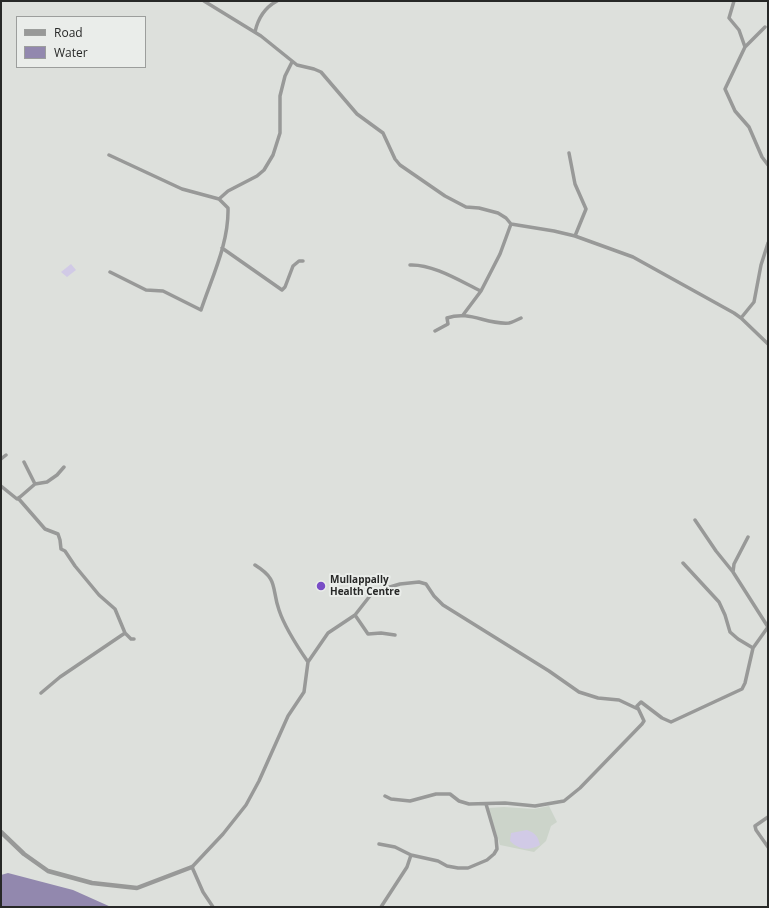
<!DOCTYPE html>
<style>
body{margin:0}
#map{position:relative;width:769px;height:908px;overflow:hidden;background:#dde0dc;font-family:"Open Sans",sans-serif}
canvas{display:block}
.frame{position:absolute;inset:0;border:2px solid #272827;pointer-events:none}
.legend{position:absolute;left:16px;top:16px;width:130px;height:52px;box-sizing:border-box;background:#eaedea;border:1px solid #9c9e9c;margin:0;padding:5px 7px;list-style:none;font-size:12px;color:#272827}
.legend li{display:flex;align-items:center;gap:8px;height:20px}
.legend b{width:20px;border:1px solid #9c9e9c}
</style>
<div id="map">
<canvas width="769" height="908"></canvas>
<div class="frame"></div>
<ul class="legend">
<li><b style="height:5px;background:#989998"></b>Road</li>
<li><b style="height:11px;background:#9288ae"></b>Water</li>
</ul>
</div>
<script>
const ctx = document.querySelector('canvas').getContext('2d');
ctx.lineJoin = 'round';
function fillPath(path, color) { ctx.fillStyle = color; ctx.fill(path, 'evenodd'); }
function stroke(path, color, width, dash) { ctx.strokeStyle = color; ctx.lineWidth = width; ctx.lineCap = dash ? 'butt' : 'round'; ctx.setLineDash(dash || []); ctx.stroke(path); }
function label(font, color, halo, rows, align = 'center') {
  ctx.font = font + ' "Open Sans",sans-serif'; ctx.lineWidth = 4; ctx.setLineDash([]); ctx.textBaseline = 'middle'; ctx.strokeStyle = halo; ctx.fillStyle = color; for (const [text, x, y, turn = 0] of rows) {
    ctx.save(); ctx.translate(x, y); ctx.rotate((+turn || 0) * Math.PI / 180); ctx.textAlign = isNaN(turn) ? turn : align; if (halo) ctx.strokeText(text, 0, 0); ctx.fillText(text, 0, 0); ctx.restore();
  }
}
fillPath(new Path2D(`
 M549,806L557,822L551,826L546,841L534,852L500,845L488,808L504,807L534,809Z`), '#ccd4ca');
fillPath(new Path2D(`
 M71,264L76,270L67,277L61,272Z
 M527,830C535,833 538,836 540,845C529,851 519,850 510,841L511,833Z`), '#d1cae6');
fillPath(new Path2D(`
 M8,873L73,890L111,907H1V875Z`), '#9288ae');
stroke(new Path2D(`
 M204,1L261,36L297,65L314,69L321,72L357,114L383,133L395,159L400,165L445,196L466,207L479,208L498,213L506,218L511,224L554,231L575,236L633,257L734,313L741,318L768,344
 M734,1L729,18L739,30L745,47L725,89L735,111L749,127L762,157L768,165
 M255,32C258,18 264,8 277,1
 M745,47L765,27
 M569,153L575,184L586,209L575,236
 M109,155L182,189L219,199L228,208C229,243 212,277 201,310L163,291L146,290L110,272
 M219,199L228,191L257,176L264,170L273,155L280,133V96L285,76L292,62
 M222,248L282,290L285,287L293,266L299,261H303
 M410,265C433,264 460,281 481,291
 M463,315L481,291L500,254L511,224
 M741,318L754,302L761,265L768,243
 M435,331L448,324L447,318C470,310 486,325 509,323C513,322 517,320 521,318
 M1,459L6,455
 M24,462L35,484
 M1,486L17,499L20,497L35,484L47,482L57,475L64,467
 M18,498L45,529L58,534L60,540L61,549L65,551L75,566L99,595L115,609L125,633L131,639H134
 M695,520L716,551L733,572
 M748,537L734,564L733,572L768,627
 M683,563L719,602L725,615L730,632L738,639L753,648
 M255,565C279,580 271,587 279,610C284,625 299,649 308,662
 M355,615L368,634L381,633L395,635
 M41,693L60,677L125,633
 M385,796L391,799L410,801L436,794H450L459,801L469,804L505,803L535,806L564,801L580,788L642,724L644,721L637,706L641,702L662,718L671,722L742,689L745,683L753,648L768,627
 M768,817L755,826L756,830L768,847
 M379,844L395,847L411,855L438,861L447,866L458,868H468L487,860L494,854L497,849L496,838L486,804
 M213,907L203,892L192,867L223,834L246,805L259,781L288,716L304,692L308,662L328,633L355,615L373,592L400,584L419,582L426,584L434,596L443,605L549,671L579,692L598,698L619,700L638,709
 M381,907L407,867L411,855`), '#989998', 3.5);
stroke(new Path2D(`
 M1,832L24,854L48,871L92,883L137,888L192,867`), '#989998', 4.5);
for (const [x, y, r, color] of [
 [321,586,5,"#794dc6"]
]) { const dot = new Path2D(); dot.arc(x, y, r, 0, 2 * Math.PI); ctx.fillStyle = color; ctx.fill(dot); stroke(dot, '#eaedea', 1.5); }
label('bold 10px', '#272827', '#eaedea', [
 ["Mullappally",330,580],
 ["Health Centre",330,592]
], 'left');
</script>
